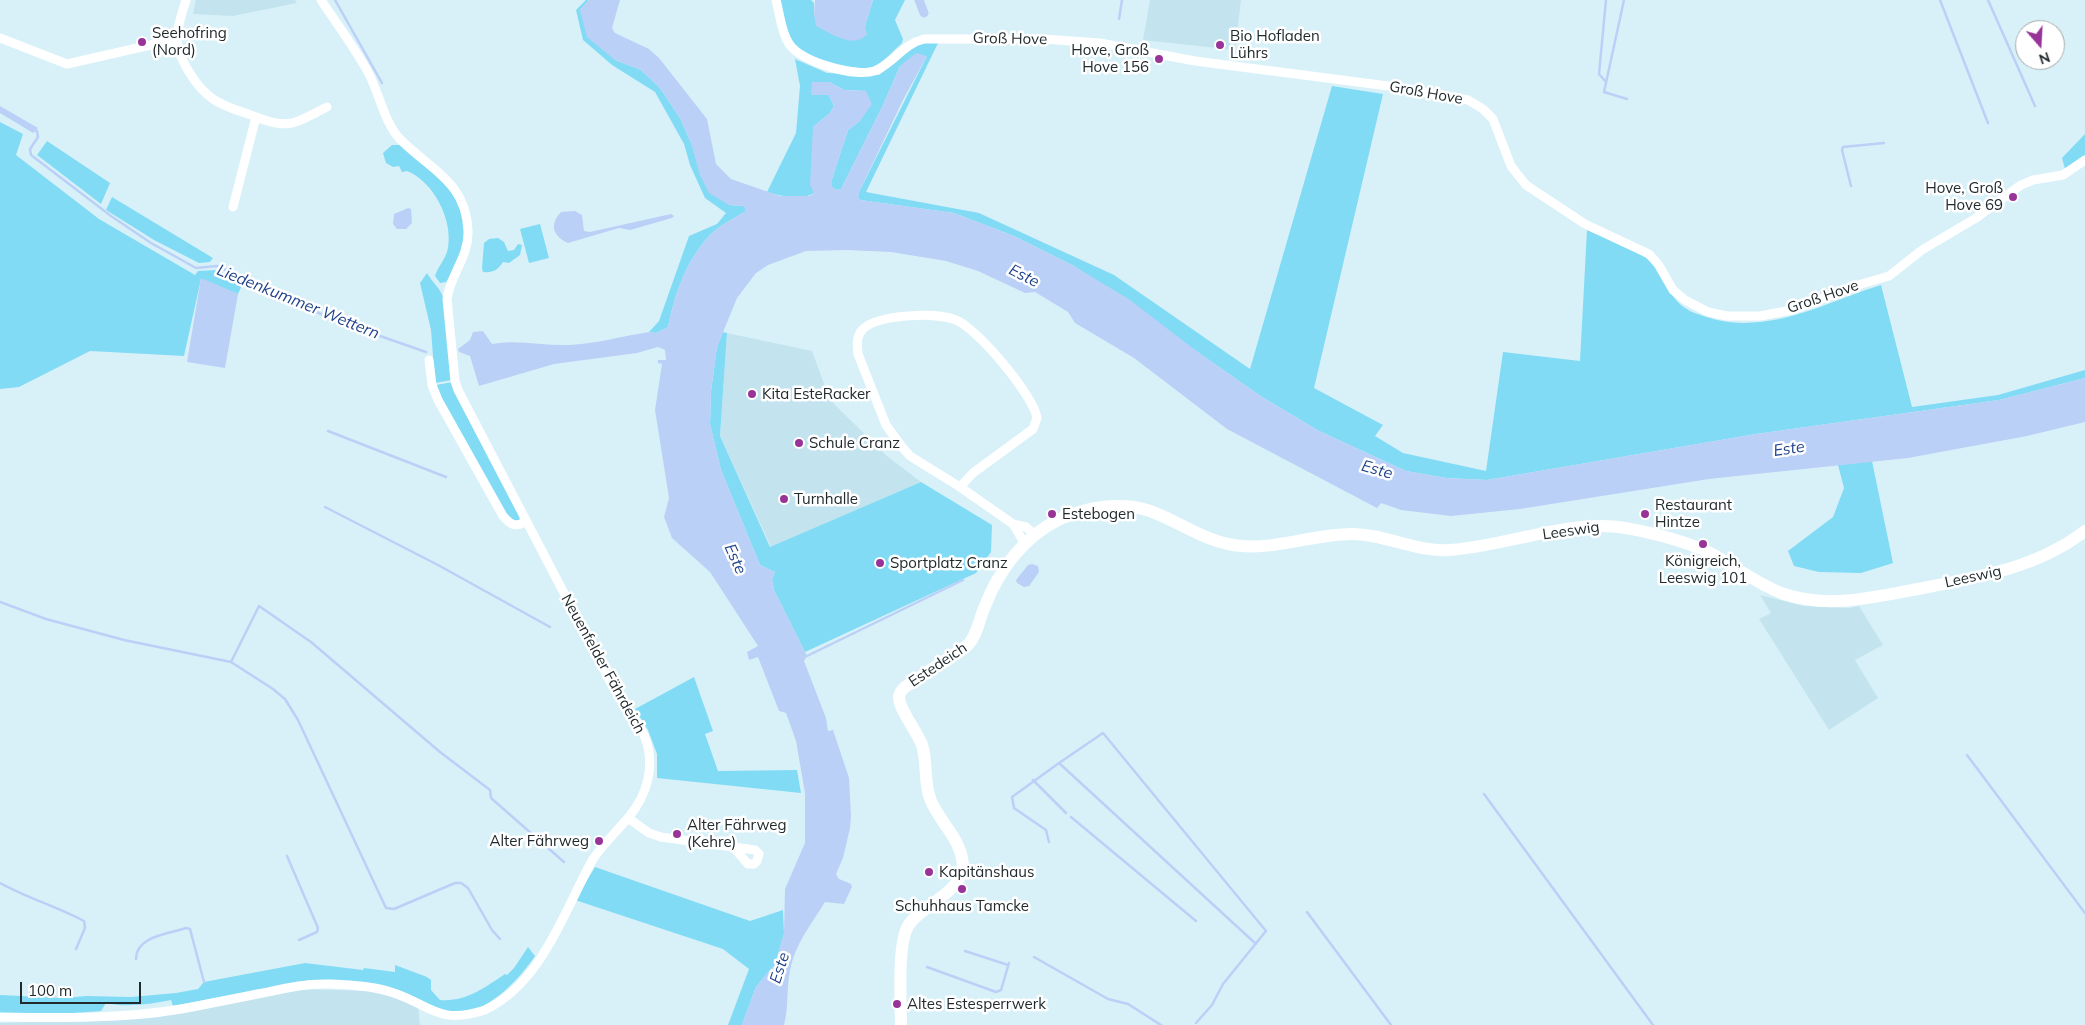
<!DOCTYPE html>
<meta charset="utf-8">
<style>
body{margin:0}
#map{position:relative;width:2085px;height:1025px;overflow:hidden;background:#d8f1f9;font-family:Mulish,sans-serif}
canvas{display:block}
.north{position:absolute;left:2015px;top:20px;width:50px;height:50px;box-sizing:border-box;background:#fff;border:1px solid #a6aaab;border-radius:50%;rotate:161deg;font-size:14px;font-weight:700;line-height:20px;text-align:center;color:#212a2d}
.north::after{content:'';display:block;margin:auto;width:18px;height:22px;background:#983398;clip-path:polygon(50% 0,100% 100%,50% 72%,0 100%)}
.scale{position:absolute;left:20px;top:982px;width:121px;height:22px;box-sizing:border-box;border:2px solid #212a2d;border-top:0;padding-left:6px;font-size:15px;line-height:18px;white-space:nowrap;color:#212a2d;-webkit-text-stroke:4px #fff;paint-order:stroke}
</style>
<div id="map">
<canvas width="2085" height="1025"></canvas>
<div class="north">N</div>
<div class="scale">100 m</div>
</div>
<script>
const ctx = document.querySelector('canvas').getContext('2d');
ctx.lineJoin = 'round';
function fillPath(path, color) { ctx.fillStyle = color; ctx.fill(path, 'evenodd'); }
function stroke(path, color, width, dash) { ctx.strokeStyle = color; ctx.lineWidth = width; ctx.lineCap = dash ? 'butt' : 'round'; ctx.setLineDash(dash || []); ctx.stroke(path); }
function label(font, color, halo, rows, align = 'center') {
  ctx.font = font + ' Mulish,sans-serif'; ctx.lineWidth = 5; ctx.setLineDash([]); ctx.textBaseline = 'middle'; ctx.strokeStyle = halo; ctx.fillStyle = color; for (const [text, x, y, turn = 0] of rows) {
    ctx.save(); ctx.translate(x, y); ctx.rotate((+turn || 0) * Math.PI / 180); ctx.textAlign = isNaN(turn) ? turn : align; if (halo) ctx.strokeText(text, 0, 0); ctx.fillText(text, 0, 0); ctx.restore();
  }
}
fillPath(new Path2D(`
 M196,0H295L297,3L233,16L193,14Z
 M1150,0H1241L1235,50L1143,40Z
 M727,333L812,351L830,400L887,456L921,482L771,547L720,436Z
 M1760,595L1804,606L1849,608L1859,606L1883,645L1855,660L1878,698L1829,730L1759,619L1771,613Z
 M298,989L371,991L418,1005L420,1025H0V1023L158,1017Z`), '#c3e4ee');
fillPath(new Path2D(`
 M586,0H589L580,10L615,60L641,70L660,88L680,118L691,143L729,205L745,206L746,211C735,218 720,225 710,235C686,261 675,293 668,327L656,333L649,332L659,321L689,236L717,224L726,213L705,198L690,165L684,144L655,92L612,65L583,40L576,10Z
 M779,0H811L814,3V15L865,26L873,0H905L895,20L903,39L902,43C893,51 883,63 872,67C859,72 811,58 801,50C787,39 783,16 779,0Z
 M939,41L866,192L979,213L1114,275L1250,369L1332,86L1383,94L1314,388L1383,425L1375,436L1403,453L1486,471L1503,352L1580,361L1587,230C1602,237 1641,251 1651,262C1664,277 1668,296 1685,308C1692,313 1704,316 1713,319C1772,334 1826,302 1881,285L1912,407L1998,395L2085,370V378L1999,400L1756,434L1487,480L1446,478L1406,471L1319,431L1262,397L1074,266L1014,236L954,213L860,200L858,197L859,192L927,56L900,66L883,105L841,189L837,190L832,187V179L848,130L860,121L866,91L844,90L829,82V95L834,106L830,113L813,127L814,193C802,201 780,196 767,192L796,133L800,86L795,59L827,73L879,75L915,45Z
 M0,122L23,134L16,155L99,219L195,275L198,271L217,270L243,283L238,294L201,279L184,356L90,351L19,387L0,389Z
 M2085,134V155L2065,169L2062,158Z
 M47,141L110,183L101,204L37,155Z
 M392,145H401C436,173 482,207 458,259C454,266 451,276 446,282L440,283L435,276C438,266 446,259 448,248C453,220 434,182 407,171L402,172L399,166L393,167L386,163L383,153Z
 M112,197L213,258L210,262L199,263L154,240L106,210Z
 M540,224L549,258L529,263L520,229Z
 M498,238L504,242L508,251L514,250L518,244L522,245L520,255L509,263L503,262C498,270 493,273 483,272L482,268L484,243L489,239Z
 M427,273C432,282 440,288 443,297L452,380L435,383L431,330L420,283Z
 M723,332L727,333L720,436L770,547L921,482L992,525L991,552L976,573L805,652L774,590L772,579L775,572L760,565L721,470L710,424L711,391L717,347Z
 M453,382L520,517L519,520L516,522L506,515L446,409L436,385Z
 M1872,461L1893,563L1861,573L1819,572L1794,566L1788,551L1833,517L1844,488L1838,465Z
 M694,677L713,731L705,734L718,771L797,770L801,793L657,778V754L648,730L635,709Z
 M595,867L750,921L783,910L784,934L775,964L756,987L742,1025H728L749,969L723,949L575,900Z
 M528,947L535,956C520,978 493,1008 464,1012C448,1014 434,1007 419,1002C384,992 347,980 310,980L173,1006L171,1000C150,1004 127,1008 106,1003L101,1011L59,1014L0,1013V995L64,998L86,996L131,997L176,993L198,989L204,982L305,963L363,970L364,968L395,972V965L427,977L431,980V990L440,1000C466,1002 484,988 505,974L507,975L514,968Z`), '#81dbf5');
fillPath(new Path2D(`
 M589,0H620L612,28L615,33L649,49L659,58L707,119L716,164L731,179L780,196H810L814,193L810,185L813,127L830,113L834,106L829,95H811L812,82H829L844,90L866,91L872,104L860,121L848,130L832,179V187L837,190L841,189L883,105L900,66L916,53L927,56L903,100L859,192L858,197L860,200L954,213L1014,236L1074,266L1130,300L1199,353L1262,397L1319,431L1406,471L1446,478L1487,480L1756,434L1999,400L2085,378V422L2027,436L1908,458L1709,479L1520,509L1451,516L1401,510L1381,503L1377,508L1227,429L1134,358L1075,323L1068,312L1035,292L1025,293L978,271L946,261L891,252L847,250L806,251L768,265L756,273L737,298L717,347L711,391L710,424L721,470L760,565L775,572L772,579L774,590L807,656L804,661L826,718L828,731L833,730L849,778L851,816L850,828L843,858L836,874L839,879L851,884L852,887L844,904L825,902C811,925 795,944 790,971C786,990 789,1007 784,1025H742L756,987L775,964L784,934L785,889L805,843V793L796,741L786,713L779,711L758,657L749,660L747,652L758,646L710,572L672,538L664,517L669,498L655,410L662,364L658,363V360H666L665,350L658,347L637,353L554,364L479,386L470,356L459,352L458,349L470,340L473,332L483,331L492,344C518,339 543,346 569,345C595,344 623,336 649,332L656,333L668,327C675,293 686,261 710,235C720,225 735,218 746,211L744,206L729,205L709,193L700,175L691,143L680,118L660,88L641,70L615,60L587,37L580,10Z
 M815,0H873L865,26L867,34C854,50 830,33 816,26L814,15Z
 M0,106L38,128L33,133L0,113Z
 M408,208L411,209L412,223L406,229H397L393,224L394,214Z
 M575,211L582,215L584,231L590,232L671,214L674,216L672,218L630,230L619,228L568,243C553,236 549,225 561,212Z
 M201,278L238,294L225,368L187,362Z
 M1032,564L1038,566L1039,572L1029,586L1024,587L1017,583L1016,580L1028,565Z`), '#bbd0f6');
stroke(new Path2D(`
 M335,0L382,83
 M1624,0L1604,92L1627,99
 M1940,0L1988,123
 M1988,0L2035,106
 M1119,19L1122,0
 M1606,82L1599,74L1606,0
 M34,130L37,131L38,137L30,149L31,155L111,216L151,243L196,268L217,266L334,320L426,352
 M1851,186L1842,150L1843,147L1884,143
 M328,431L446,477
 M325,507L438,565L550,627
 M0,602L46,619L124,640L231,662L273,689L285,699L298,720L386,908L394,909L455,883H461L468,888L492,930L500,939
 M807,656L963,580
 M231,662L259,606L311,642L440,752L490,790L491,798L564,862
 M1967,755L2085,913
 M1059,763L1103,733L1266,931L1223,984L1212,1005L1196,1023
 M1033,780L1066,813
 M1484,794L1653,1025
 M1071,817L1196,921
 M1049,842L1046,830L1014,808L1012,797L1059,763L1256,944
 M287,856L318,928L317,932L299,940
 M0,883C26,897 54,906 80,919L84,921L85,928L76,949
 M1307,912L1391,1025
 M965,951L1008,965
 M1034,957L1108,999L1128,1004L1161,1025
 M136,959C136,936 169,934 186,928L190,929L204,982
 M927,967L996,992L1001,990L1009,963`), '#bbd0f6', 2.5);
stroke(new Path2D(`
 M919,0L924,13`), '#bbd0f6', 9);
stroke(new Path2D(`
 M186,0C182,12 178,24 177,37C176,57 197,88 213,99C223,106 236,110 248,114C262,119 277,126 292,123C304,120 316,112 327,107
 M776,0C780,14 781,32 789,44C801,62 857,79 877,70C895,61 904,44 924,39H1043L1100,43L1195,61L1396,87L1468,100L1483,109L1493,119L1511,166L1526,185L1585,224L1649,254L1658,264L1673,290L1685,300L1708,312L1727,316H1760L1792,310L1858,285L1889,276L1922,250L1976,218L2021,185L2033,180L2063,175L2085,160
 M0,38L67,64L177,39
 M233,207L256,117
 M429,360L432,385L438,400L503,516C510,524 515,528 525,522
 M960,487L973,473L1033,429L1037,418C1034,396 977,328 956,320C937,312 879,314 863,329C856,336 857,345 858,354L886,425L902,447L910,456L960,487L1013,524L1026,527L1035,535
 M1013,524L1025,544
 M628,818L649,833L661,837L755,850L759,854L757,861L754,864H748L734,848
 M0,1017C59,1018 123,1019 181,1009C209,1004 236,998 263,993C286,988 307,983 330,984C351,985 374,986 394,993C432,1006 438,1025 485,1010C542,983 564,911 593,859C604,843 616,832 628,818C648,795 656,763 644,735C637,719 624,704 614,689L458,390L455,381L447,299C450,275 469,257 468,231C466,181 429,169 400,139C385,124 379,93 369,74C355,48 337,24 321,0`), '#fff', 9);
stroke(new Path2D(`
 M901,1025C901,1002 897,946 908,926C922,903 969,892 962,858C958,837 939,820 931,801C923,783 928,763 922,745C917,731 899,710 899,697C899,693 902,690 905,687L968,645C978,634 979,619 985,606C999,570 1024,536 1060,519C1087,507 1122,501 1150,511C1181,522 1208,544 1242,546C1279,549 1315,534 1352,534C1385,534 1415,552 1449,550C1498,547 1552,526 1601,526C1631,526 1688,541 1714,555C1737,568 1759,585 1784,594C1829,609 1873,597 1918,589C1977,577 2036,569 2085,531`), '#fff', 12);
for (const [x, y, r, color] of [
 [142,42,5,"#983398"],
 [1220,45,5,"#983398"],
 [1159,59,5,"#983398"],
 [2013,197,5,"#983398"],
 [752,394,5,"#983398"],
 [799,443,5,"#983398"],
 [784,499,5,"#983398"],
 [1052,514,5,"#983398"],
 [1645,514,5,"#983398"],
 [1703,544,5,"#983398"],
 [880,563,5,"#983398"],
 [677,834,5,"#983398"],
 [599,841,5,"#983398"],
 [929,872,5,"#983398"],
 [962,889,5,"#983398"],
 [897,1004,5,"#983398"]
]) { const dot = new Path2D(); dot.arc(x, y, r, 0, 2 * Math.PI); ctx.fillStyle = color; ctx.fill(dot); stroke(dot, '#fff', 2); }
label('15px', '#212a2d', '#fff', [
 ["Seehofring",152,33],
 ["(Nord)",152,50],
 ["Bio Hofladen",1230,36],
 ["Lührs",1230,53],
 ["Hove, Groß",1149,50,"right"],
 ["Hove 156",1149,67,"right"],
 ["Hove, Groß",2003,188,"right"],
 ["Hove 69",2003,205,"right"],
 ["Kita EsteRacker",762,394],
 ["Schule Cranz",809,443],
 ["Turnhalle",794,499],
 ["Restaurant",1655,505],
 ["Hintze",1655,522],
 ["Estebogen",1062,514],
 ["Königreich,",1703,561,"center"],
 ["Leeswig 101",1703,578,"center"],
 ["Sportplatz Cranz",890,563],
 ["Alter Fährweg",687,825],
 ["(Kehre)",687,842],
 ["Alter Fährweg",589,841,"right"],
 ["Kapitänshaus",939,872],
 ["Schuhhaus Tamcke",962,906,"center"],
 ["Altes Estesperrwerk",907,1004]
], 'left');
label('15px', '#212a2d', '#fff', [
 ["Groß Hove",1010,39,1],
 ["Groß Hove",1426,93,10],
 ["Groß Hove",1823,297,-19],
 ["Leeswig",1571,531,-8],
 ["Leeswig",1973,577,-12],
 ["Neuenfelder Fährdeich",603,664,61],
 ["Estedeich",938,665,-34]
]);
label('italic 16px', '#1f428a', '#fff', [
 ["Este",1024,276,27],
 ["Liedenkummer Wettern",298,302,22],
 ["Este",1789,449,-8],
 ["Este",1377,470,16],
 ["Este",735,559,66],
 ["Este",780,968,-72]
]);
</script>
